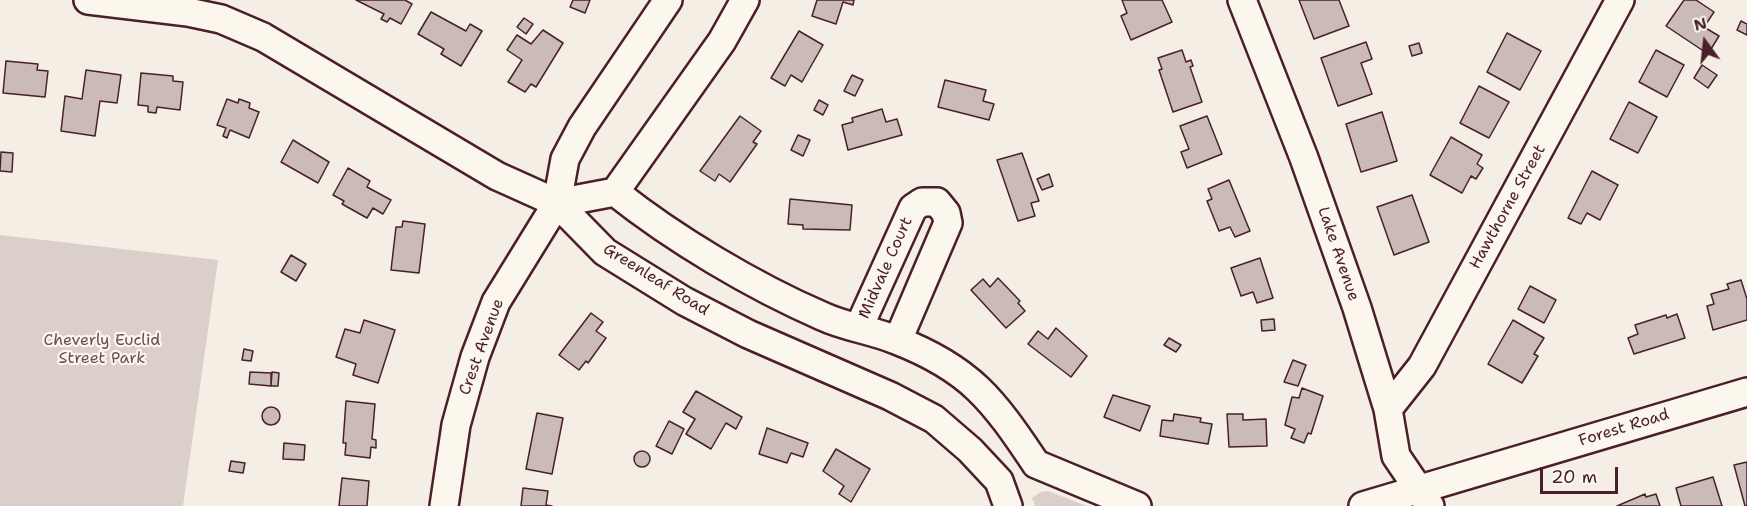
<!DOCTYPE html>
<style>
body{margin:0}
#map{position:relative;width:1747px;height:506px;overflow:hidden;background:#f4eee4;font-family:"Shantell Sans",sans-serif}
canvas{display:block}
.north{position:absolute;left:1675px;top:12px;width:60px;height:60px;-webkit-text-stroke:4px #fbf7ec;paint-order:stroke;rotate:345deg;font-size:16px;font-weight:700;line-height:24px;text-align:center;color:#4a1f2b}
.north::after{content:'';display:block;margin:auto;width:21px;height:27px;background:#4a1f2b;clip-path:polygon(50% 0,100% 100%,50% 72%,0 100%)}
.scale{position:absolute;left:1540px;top:467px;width:78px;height:27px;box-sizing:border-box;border:3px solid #4a1f2b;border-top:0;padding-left:8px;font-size:18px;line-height:21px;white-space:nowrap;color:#4a1f2b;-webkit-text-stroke:4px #fbf7ec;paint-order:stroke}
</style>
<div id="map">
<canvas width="1747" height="506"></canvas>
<div class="north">N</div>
<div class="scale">20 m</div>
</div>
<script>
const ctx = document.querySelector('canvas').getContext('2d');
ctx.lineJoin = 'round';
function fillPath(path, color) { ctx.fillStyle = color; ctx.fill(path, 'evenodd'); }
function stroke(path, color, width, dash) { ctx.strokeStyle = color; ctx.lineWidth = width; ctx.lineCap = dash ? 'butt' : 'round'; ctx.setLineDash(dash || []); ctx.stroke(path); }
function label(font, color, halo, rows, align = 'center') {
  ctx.font = font + ' "Shantell Sans",sans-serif'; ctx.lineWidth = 4.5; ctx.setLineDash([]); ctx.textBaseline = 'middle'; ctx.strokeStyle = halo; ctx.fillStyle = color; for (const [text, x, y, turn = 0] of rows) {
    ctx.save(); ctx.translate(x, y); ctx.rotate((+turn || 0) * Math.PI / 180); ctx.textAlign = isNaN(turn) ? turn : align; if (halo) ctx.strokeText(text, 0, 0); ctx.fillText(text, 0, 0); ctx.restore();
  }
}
fillPath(new Path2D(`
 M0,235L218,260L183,506H0Z
 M1048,491L1087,506H1035L1032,498L1041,492Z`), '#dbd0c9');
const building = new Path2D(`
 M356,0H405L412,4L401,24L390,18L387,22L381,19L384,14Z
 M573,0H590L585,13L570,7Z
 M817,0H854L853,5L843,2L836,24L812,16Z
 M1122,0H1162L1172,22L1131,40L1121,16L1127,13Z
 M1299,0H1339L1349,26L1314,39Z
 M1684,0H1696L1714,12L1704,27L1719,36L1708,54L1666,26Z
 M431,12L466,31L470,24L482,31L461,66L441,54L444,49L418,34Z
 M524,18L533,24L526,34L517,27Z
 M1741,21L1747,24V35L1737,30Z
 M543,30L563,43L536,87L531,84L525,92L508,82L522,60L507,50L517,35L531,44Z
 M799,31L823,45L802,82L791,75L785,86L771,78Z
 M1507,33L1541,51L1520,90L1487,72Z
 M1366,42L1372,59L1361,63L1372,94L1338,106L1321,58Z
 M1419,43L1422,53L1412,56L1409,46Z
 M1182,50L1186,62L1191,60L1193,66L1190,67L1202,102L1173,112L1159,70L1162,69L1158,58Z
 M1656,50L1684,65L1667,97L1639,82Z
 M6,61L38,64L37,70L48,71L45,97L3,93Z
 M1702,65L1717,75L1708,88L1694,78Z
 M86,70L121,75L117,103L100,101L95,136L61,131L65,96L82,99Z
 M141,73L173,76V81L183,82L180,110L157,107L156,113L148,112V106L138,105Z
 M852,75L863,80L855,96L844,91Z
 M945,80L986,90L983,101L994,104L989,120L938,107Z
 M1479,86L1509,102L1489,138L1460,123Z
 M227,99L238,103L239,99L250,103L249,108L259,112L249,138L230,130L227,138L223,136L226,128L217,125Z
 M819,100L828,105L823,115L814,110Z
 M1629,102L1657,117L1638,153L1610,139Z
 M882,109L886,122L897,119L902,135L848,150L842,125L853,122L852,118Z
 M1382,112L1397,161L1361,172L1346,124Z
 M740,116L761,131L753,142L757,144L730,182L719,174L715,181L700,171Z
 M1207,116L1222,154L1187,168L1181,152L1189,149L1180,126Z
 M798,135L810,140L803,156L791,150Z
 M1451,137L1482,155L1477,164L1483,168L1476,179L1471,176L1462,193L1430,175Z
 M293,140L329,162L318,183L281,162Z
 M1,152L13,153L12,172L0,171Z
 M1022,153L1039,201L1031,203L1035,216L1018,221L997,160Z
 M348,168L370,181L367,187L391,200L383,214L373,208L367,218L342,204L344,201L333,195Z
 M1592,171L1618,185L1600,220L1587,213L1581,224L1568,218Z
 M1049,174L1053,186L1042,190L1037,179Z
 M1229,180L1250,231L1235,237L1230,227L1219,231L1207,201L1212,199L1208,189Z
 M1412,195L1429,242L1394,255L1377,207Z
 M790,199L852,205L850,230L803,229V225L788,224Z
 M403,221L425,224L419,273L391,270L396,227H402Z
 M291,255L306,264L296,281L281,272Z
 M1260,258L1273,298L1257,303L1253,292L1241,296L1231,268Z
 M998,278L1020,301L1018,303L1025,311L1006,328L971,290L983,279L990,287Z
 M1741,280L1747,299V320L1713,330L1707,306L1714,304L1711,294L1729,289L1727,284Z
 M1530,286L1556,300L1544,323L1518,309Z
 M591,313L603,322L596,331L606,338L588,363L586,361L579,370L559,355Z
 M1677,314L1685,338L1634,354L1628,338L1638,334L1635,325L1666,315L1667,318Z
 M1274,319L1275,330L1262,331L1261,320Z
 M364,320L395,330L378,383L353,375L356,364L336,357L345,329L360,333Z
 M1513,320L1544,338L1534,354L1538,356L1522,383L1488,364Z
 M1056,328L1087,356L1071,377L1028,344L1038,331L1048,339Z
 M1169,338L1181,345L1176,352L1164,345Z
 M244,349L253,351L251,361L242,360Z
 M1293,360L1306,365L1298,386L1284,382Z
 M250,372L271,373V386L249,384Z
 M272,372L279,373L278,386H271Z
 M1302,388L1323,396L1311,434L1308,433L1304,443L1291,438L1295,429L1285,425L1292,397L1299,398Z
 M696,391L742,417L736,429L726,423L711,449L686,434L695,419L683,412Z
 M1113,395L1150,406L1140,431L1104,417Z
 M346,401L375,404L372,439L376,440V448L371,447L370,458L345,455L346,443H343Z
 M262 416a9 9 0 1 1 18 0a9 9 0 1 1-18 0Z
 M537,413L563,418L552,474L526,469Z
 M1174,414L1201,418L1200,422L1212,424L1208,444L1160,436L1162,420L1173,421Z
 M1227,414H1243V420L1266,419L1267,446L1229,447Z
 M669,421L684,429L672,454L656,446Z
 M767,428L808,443L803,457L791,453L787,463L759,454Z
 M284,443L305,445L304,460L283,459Z
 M836,449L870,469L851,502L839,494L844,486L823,471Z
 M634 459a8 8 0 1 1 16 0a8 8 0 1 1-16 0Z
 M231,461L245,463L243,473L229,471Z
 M1747,462V506H1745L1734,465Z
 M1713,477L1722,506H1681L1676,488Z
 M342,478L369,481L367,506H339Z
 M523,488L548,491L546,505L552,506H521Z
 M1645,494L1646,497L1656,494L1660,506H1617Z`);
fillPath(building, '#cabbb6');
stroke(building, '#4a1f2b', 1.5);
const minor = new Path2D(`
 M88,0L188,12L221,19L263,37L497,176L557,203L605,252L684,301L748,334L890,396L934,419L970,450L999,481L1008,506
 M1242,0L1304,158L1357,308L1388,409L1396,456L1430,506
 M615,192C674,239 753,286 822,316C845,327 872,330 896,340C971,369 993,400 1036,464
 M557,203L615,192L722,41L745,0
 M859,327L913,208L922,202H937L946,213L948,223L898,340
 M1388,409L1422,366L1620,0
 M1036,464L1137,506
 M444,506L456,425L475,357L496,302L557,203L565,159L582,127L668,0
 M1363,506L1747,392`);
stroke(minor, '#4a1f2b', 32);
stroke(minor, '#fbf7ec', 27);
label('16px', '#4a1f2b', '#fbf7ec', [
 ["Hawthorne Street",1508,207,-61],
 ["Lake Avenue",1338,254,71],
 ["Midvale Court",886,268,-66],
 ["Greenleaf Road",656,280,32],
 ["Crest Avenue",482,347,-70],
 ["Forest Road",1624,428,-17]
]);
label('16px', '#6e4b52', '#fbf7ec', [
 ["Cheverly Euclid",102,341],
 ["Street Park",102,359]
]);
</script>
